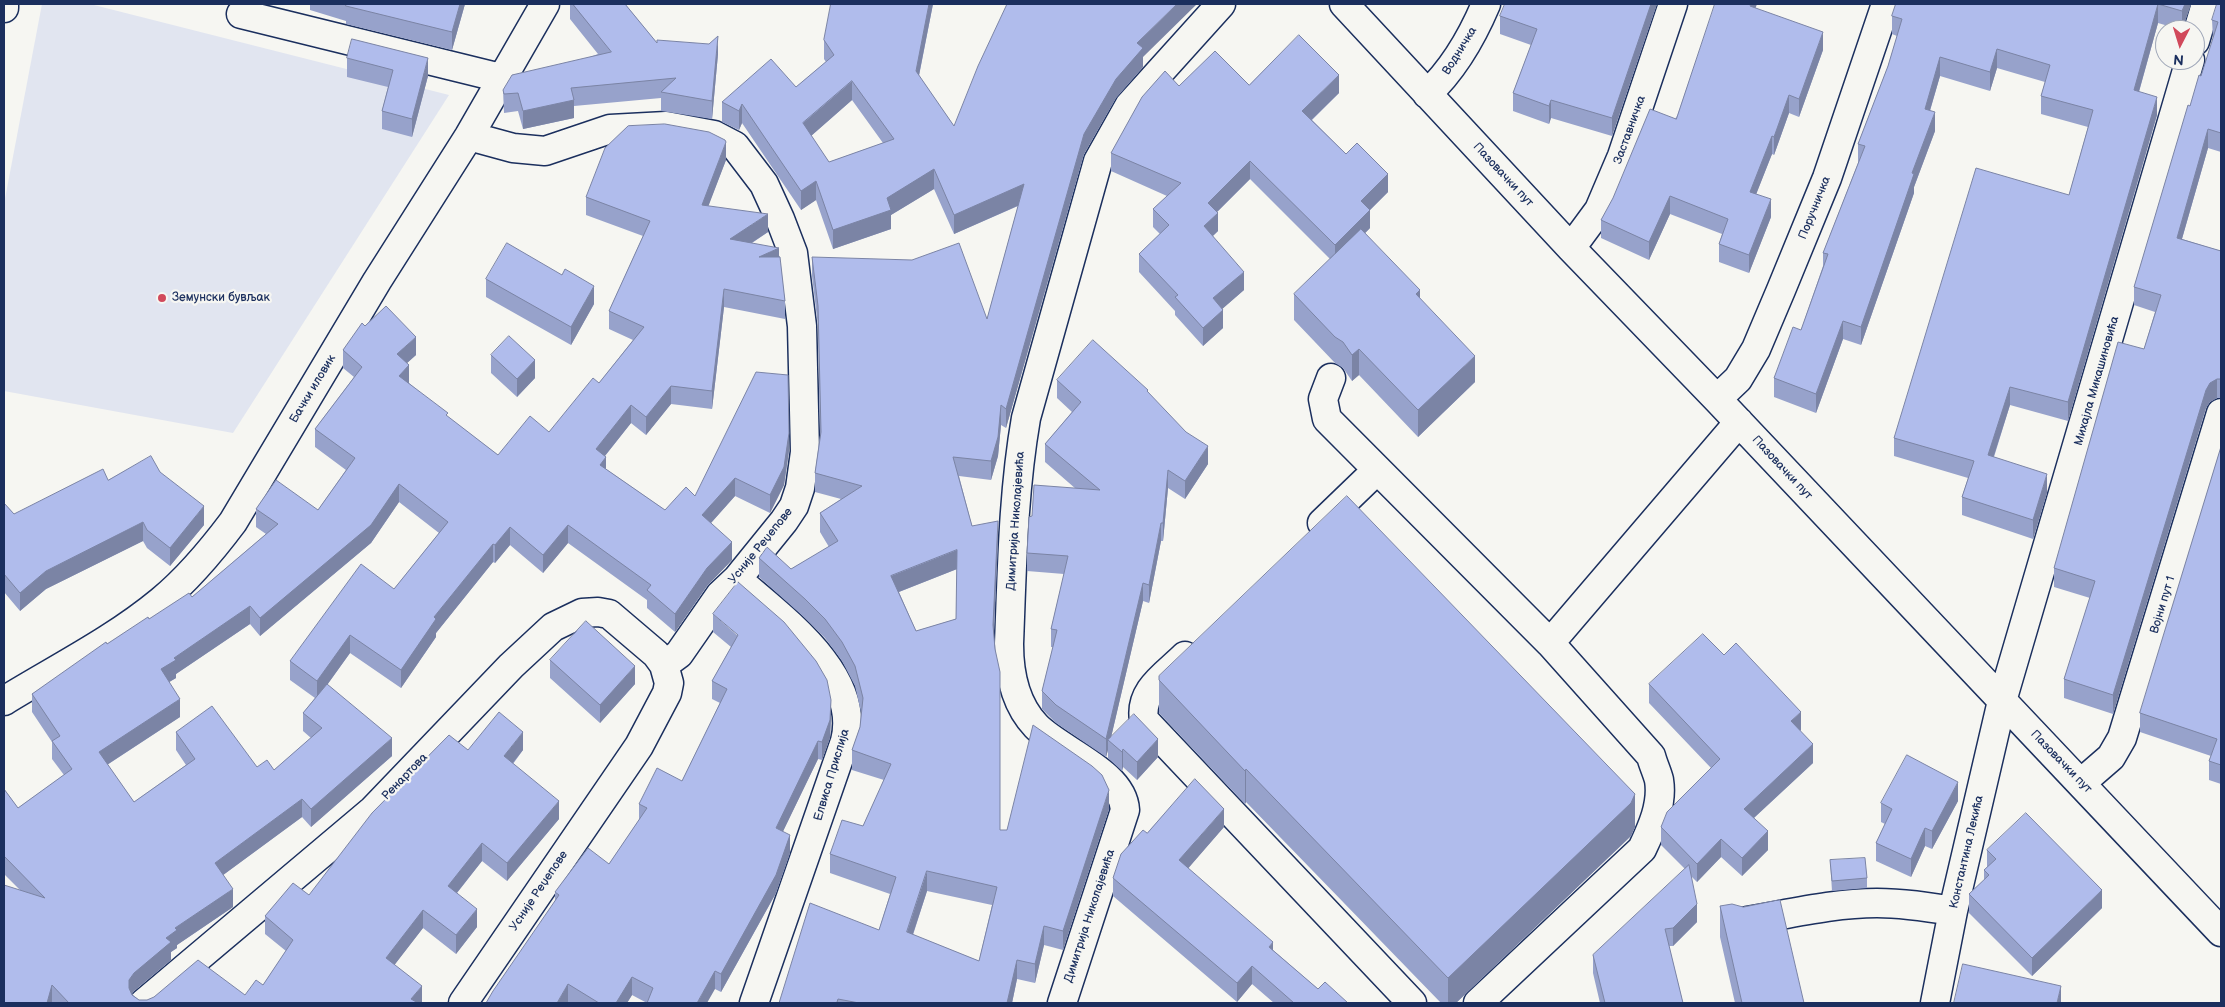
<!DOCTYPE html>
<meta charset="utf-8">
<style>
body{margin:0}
#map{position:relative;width:2225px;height:1007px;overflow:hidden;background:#f6f6f2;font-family:"Balsamiq Sans",sans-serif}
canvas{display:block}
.frame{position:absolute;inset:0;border:5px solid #1b2f5e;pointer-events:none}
.north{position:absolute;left:2155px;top:20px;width:50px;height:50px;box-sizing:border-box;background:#f6f6f2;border:1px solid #9ea6b7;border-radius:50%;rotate:185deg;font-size:14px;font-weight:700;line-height:20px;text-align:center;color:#1b2f5e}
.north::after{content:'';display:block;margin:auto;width:18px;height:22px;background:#d1495b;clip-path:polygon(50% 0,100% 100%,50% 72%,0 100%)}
</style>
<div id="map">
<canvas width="2225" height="1007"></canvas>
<div class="frame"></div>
<div class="north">N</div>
</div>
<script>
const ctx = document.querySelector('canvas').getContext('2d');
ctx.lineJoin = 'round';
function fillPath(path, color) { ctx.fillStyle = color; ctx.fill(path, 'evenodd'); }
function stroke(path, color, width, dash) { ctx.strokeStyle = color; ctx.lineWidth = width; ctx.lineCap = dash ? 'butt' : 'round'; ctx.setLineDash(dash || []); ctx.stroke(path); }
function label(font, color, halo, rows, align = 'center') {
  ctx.font = font + ' "Balsamiq Sans",sans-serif'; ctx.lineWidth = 4.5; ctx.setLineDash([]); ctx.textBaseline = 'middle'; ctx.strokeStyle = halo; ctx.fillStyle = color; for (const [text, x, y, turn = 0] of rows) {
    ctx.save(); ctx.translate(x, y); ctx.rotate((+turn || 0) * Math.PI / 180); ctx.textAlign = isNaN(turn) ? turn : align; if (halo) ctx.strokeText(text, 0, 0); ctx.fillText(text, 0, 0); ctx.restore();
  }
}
fillPath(new Path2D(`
 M42,4H90L449,95L233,433L4,391V204Z`), '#e1e5f0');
const minor = new Path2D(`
 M1344,4L1571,248L1717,399L2221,932
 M4,8V4
 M241,14L501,78
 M2195,41L2206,4
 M1427,94C1454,69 1472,37 1486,4
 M1571,248L1599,210L1622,156L1673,4
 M1331,378L1323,399L1327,419L1550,643L1739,422
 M1717,399L1738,379L1756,349L1781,290L1827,178L1886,4
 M1322,523L1377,470
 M737,579C780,617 862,674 845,741L754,1003
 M1185,656C1166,675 1139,690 1144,720L1412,1003
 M4,701C56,669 114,640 161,601C189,578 212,550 233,522L377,281L469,136L545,4
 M2081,783L2111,757L2122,738L2221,413
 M1747,921C1789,914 1834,903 1877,903C1903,903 1928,907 1953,911
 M144,1003L373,810L511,666L553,627L582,613L598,612L609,614L656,654L664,665
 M463,1003L639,746L667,693L669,683L664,665L679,654L720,595L737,579L784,521L794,506L800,488L805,452L802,326L793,253L780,219L764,184L735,146L714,135L666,126L610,129L545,151L513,148L469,136
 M1062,1003L1125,810C1123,772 1060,751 1036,726C1015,704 1009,673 1009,644C1012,568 1013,493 1026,418L1098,161L1129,106L1221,4
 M1478,1003L1642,849C1652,828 1663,804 1659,780C1657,772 1653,764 1651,756L1550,643
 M1935,1003L1953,911L2002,701L2190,60`);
stroke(minor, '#1b2f5e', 31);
stroke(minor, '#f6f6f2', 28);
fillPath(new Path2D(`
 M310,4H465L452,50L346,24V21L310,10Z
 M570,4H625L657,43L718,54L712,119L661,111V98L574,106V118L523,129L518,111L504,113L503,90L598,54L570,19Z
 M831,4H933L919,76L954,126L1143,57V67L1116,98L1084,154L1006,428L1001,425L998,456L991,480L959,476L972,526L998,541L994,633L1000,830H1007L1109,809L1063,950L1044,945L1035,983L1017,979L1012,1003H779L879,930L890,894L830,873V854L863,826L884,780L852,770V750L860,727L861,712L855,686L842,661L825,638L805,618L759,577V558L791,569L829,547L820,532V513L841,499L815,492V473L820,435L818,326L812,276V257L987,319L1018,206L954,234L934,189L891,215V229L833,249L816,200L801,210L742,123L739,130L722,122V102L796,87L826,62L824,59V40ZM852,100L883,143L829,162L811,136ZM957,569L956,619L916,631L899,592ZM927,891L992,905L979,961L913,935Z
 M1657,4L1612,136L1551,118L1549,124L1513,111V93L1531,45L1500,34V16Z
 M1896,4H2191L2182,30L2158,23L2139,92L2157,115L2068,421L2010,405L1994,457L2047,493L2033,539L1962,515V497L1968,478L1894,456V438L2069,195L2088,127L2041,114V96L2045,82L1997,68L1990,91L1940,76L1930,111L1935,131L1914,187V193L1861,345L1843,339L1816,413L1774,397V378L1801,330L1823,266V253L1858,163V144L1888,66L1897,36L1892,34V16Z
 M2221,4V152L2208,148L2182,239L2221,251V398H2217L2210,402L2206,408L2113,714L2064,698V679L2090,598L2054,587V568L2144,349L2155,312L2134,305V287L2190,106L2201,76L2213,39L2212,20Z
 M1756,8L1823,50L1799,117L1789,113L1774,155L1772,154L1756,194L1771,217L1749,273L1719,262V244L1722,234L1670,214L1649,260L1601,238V220Z
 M347,58L428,76L412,137L382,129V111L388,87L347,77Z
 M1249,85L1339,93L1312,120L1346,154L1388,192L1370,210V228L1365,233L1420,299L1475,382L1418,437L1359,375L1352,381L1343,368L1335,363L1294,320V294L1330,259L1250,179L1217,212L1218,231L1213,236L1244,290L1222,309L1223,328L1203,346L1175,315V311L1139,272V254L1160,234L1153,227V209L1167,196L1111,171V153L1179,86Z
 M726,160L708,206L768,232L752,243L779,257L785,301V319L724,307L712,409L671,404L646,435L631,423L605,456L606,469L665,510L789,451L784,485L770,513L735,496L711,523L732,560L707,586L675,632L647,608V600L568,543L543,573L510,545L495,563L493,562L436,633V637L401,688L350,653L327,685L392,756L311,827L302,817L223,875L233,907L177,945V948L171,952V960L134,991L132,994L139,1000H147L245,995L263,985L286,951L265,934V916L309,895L468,750H523L513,764L559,819L507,881L482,861L457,893L477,927L456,954L423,928L394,965L422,1003H4L20,890L4,874V789L18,808L64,775L52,759V742L32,712V694L107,644L149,619L192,597L266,534L256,527V509L318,510L346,470L315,447V429L354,377L343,368V350L365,326L416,355L407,363L409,383L448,417L498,455L549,432L599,383L633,340L609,329V311L643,236L586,215V197ZM399,502L439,533L394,589L290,661V680L315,698L303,713V731L311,738L274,770L257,767L176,732V750L186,765L134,802L107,765L180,717L169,682L176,678V674L250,624L260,636L371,543Z
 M486,279L594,304L571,345L486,297Z
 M491,355L535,378L517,397L491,373Z
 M1057,380L1148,393L1208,464L1185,499L1168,488L1163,541H1161L1149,603L1143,601L1111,737L1158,757L1137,780L1123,767L1122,771L1108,758V750L1106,757L1056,723L1042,709V691L1053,647H1051V629L1064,574L1027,571V553L1032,516L1076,489L1045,462V444L1072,412L1057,398Z
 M2221,447V784L2209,780V761L2211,756L2140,732V713Z
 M160,472L204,525L170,566L147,548L143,541L46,589L20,611L4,592V503L14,514L108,480Z
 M713,614L831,718L830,738L822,760L818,759L783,831L790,853L776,893L721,992L715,989L647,1003L632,995L627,1003H569L568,1002L555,900V892L609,864L639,820V804L682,781L720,703L712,699V681L731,647L713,632Z
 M1724,655L1801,730L1800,731L1813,763L1754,818L1768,850L1742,876L1721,857L1697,882L1691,876L1697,922L1673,946H1669L1683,1003H1600L1593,973V955L1685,869L1661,845V827L1711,768L1649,703V684Z
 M550,660L635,684L600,723L550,678Z
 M1159,676L1635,827L1631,836L1456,1003H1441L1246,802L1245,804L1159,713Z
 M1958,801L1932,849L1925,846L1911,877L1876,861V843L1885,824L1881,822V803Z
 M1224,827L1188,868L1273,950L1318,989L1348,1003H1274L1252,984L1237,1002L1113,896V878Z
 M1987,850L2102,908L2032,976L1969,913V894L1984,880V870L1987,867Z
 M1830,860L1867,878V888L1832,891Z
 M1720,906L1743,907L1804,1003H1735L1720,937Z`), '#97a2cb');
fillPath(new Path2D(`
 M460,4H465L452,50V32Z
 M929,4H933L916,90V71Z
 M1177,4H1197L1143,57V67L1116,98L1084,154L1006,428V409L1084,134L1116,79L1137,43Z
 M1651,4H1657L1612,136V118Z
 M1751,4H1757L1750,24V6Z
 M2158,4V23L2134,109V90Z
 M2185,4H2191L2182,30V11Z
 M1823,32V50L1799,117V99Z
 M718,36V54L712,119V101Z
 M1997,49V68L1990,91V72Z
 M1940,57V76L1925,127V109Z
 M428,58V76L412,137V119Z
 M1339,75V93L1302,129V111Z
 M852,81V100L803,143V123Z
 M1789,95V113L1774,155V137Z
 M2157,97V115L2068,421V402Z
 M574,100V118L523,129V111Z
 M1551,100V118L1549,124V106Z
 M742,104V123L739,130V111Z
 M1935,112V131L1914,187V193L1861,345V327L1912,173Z
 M2208,129V148L2177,256V238Z
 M1772,136V154L1750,210V192Z
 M726,142V160L702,223V205Z
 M1250,161V179L1208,221V203Z
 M934,169V189L891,215V229L833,249V230Z
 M1388,174V192L1361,219V201Z
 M816,181V200L801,210V191Z
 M1024,184V203L954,234V215Z
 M1670,196V214L1649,260V242Z
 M1771,199V217L1749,273V255Z
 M1370,210V228L1335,264V245Z
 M1218,213V231L1204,244V226Z
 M768,214V232L730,257V239Z
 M779,248V266L759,257Z
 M1244,272V290L1213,317V298Z
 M594,286V304L571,345V327Z
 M724,289V307L712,409V391Z
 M1420,290V316L1416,294Z
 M1223,310V328L1203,346V328Z
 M1843,321V339L1816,413V394Z
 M416,337V355L397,372V354Z
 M1359,349V375L1352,381V355Z
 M1475,356V382L1418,437V410Z
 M535,360V378L517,397V379Z
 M409,365V383L399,394V376Z
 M2217,379V398L2210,402L2206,408L2113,714V695L2206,390L2210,383Z
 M671,386V404L646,435V417Z
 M2010,387V405L1988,474V455Z
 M631,405V423L596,467V449Z
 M1001,405V425L998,456L991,480V461Z
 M789,433V451L784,485L770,513V495Z
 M1208,446V464L1185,499V481Z
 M606,457V475L600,465Z
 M1168,470V488L1163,541V523Z
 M2047,474V493L2033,539V520Z
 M735,478V496L702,533V515Z
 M399,484V502L371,543L260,636V618Z
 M204,506V525L170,566V548Z
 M998,521V541L993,644V625Z
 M143,522V541L46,589L20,611V593L46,571Z
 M1161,523V541L1149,603V585Z
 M568,525V543L543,573V555Z
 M510,527V545L495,563V545Z
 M732,542V560L707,586L675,632V614L707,568Z
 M493,544V562L436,633V637L401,688V670L434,617Z
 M957,550V569L891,595V576Z
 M1143,583V601L1110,742L1108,740V750L1106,757V739Z
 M250,606V624L176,674V678L161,687V669L174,658Z
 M350,635V653L317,699V681Z
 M635,666V684L600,723V705Z
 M180,699V717L99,770V752Z
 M831,700V718L830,738L822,760V742Z
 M1801,712V730L1791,739V721Z
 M523,732V750L504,774V756Z
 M392,738V756L311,827V809Z
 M1158,739V757L1137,780V762Z
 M818,741V759L776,846V828Z
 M1813,744V763L1744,827V809Z
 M1123,749V767L1122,771V752Z
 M1246,769V802L1245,804V771Z
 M1958,782V801L1932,849V831Z
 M1109,790V809L1063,950V931Z
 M1635,794V827L1631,836L1456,1003H1448V978Z
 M302,799V817L215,881V863Z
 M559,801V819L507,881V863Z
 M1224,809V827L1179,879V860Z
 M1925,828V846L1911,877V859Z
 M1768,831V850L1742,876V858Z
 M790,835V853L776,893L721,992V974Z
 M1721,839V857L1697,882V864Z
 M482,843V861L448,904V886Z
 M927,871V891L907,952V932Z
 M233,889V907L177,945V948L171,952V960L134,991L129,998V980L134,973L166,938L175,928Z
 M2102,890V908L2032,976V958Z
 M1697,904V922L1673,946V928Z
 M477,909V927L456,954V935Z
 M423,910V928L386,976V958Z
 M1044,926V945L1035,983V964Z
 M1273,942V960L1269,947Z
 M1017,960V979L1012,1003H1007Z
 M1252,966V984L1237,1002V983Z
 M715,971V989L707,1003H697Z
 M632,977V995L627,1003H616Z
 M568,984V1002L567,1003H557Z
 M52,985V1003H47Z
 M422,986V1003H411V999Z
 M2061,986V1003H2057Z`), '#7b84a5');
const building = new Path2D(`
 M346,4H460L452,32L346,6Z
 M573,4H625L657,43V40L709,44L718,36L712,101L661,92L676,78L571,88L574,100L523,111L518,93L504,94L503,90L512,75L611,52Z
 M831,4H929L916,71L954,126L978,66L1007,4H1177L1137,43L1143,48L1116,79L1084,134L1006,409L1001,405L998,437L991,461L953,457L972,526L998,521L993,625L995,649L1000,672V830H1007L1033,725L1092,766L1102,775L1109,790L1063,931L1044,926L1035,964L1017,960L1007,1003H859L838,999L837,1002L839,1003H779L810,903L879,930L896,877L830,854L842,820L863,826L891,764L852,750L860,727L863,698L855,666L842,642L825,619L805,599L759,558L767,547L791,569L838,541L820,513L862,486L815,473L821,432L818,306L812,257L912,260L959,243L987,319L1024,184L954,215L934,169L887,198L891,210L833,230L816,181L801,191L742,104L739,111L722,102L771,59L796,87L834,55L824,40ZM852,81L894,139L829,162L803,123ZM957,550L956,619L916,631L891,576ZM927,871L997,887L979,961L907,932Z
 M1505,4H1651L1612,118L1551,100L1549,106L1513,93L1537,29L1500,16Z
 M1715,4H1751L1750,6L1823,32L1799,99L1789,95L1774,137L1772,136L1750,192L1771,199L1749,255L1719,244L1728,219L1670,196L1649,242L1601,220L1613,198L1650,109L1676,119Z
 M1896,4H2185L2182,11L2158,4L2134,90L2157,97L2068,402L2010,387L1988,455L2047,474L2033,520L1962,497L1974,461L1894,438L1976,168L2069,195L2093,110L2041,96L2050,65L1997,49L1990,72L1940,57L1925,109L1935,112L1912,173L1914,174L1861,327L1843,321L1816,394L1774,378L1793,327L1801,330L1828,254L1823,253L1865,146L1858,144L1888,66L1902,19L1892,16Z
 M2217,4H2221V133L2208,129L2177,238L2221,251V379H2217L2210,383L2206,390L2113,695L2064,679L2095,581L2054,568L2118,342L2144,349L2161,295L2134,287L2188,105L2190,106L2199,75L2201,76L2218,22L2212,20Z
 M1299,35L1339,75L1302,111L1346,154L1357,143L1388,174L1361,201L1370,210L1335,245L1250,161L1208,203L1218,213L1204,226L1244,272L1213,298L1223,310L1203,328L1175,297L1178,295L1139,254L1169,225L1153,209L1181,183L1111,153L1142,97L1165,71L1179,86L1215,51L1249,85Z
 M352,39L428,58L412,119L382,111L393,70L347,58Z
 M665,124L709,132L725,140L726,142L702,205L768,214L730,239L779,248L759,257H780L785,301L724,289L712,391L671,386L646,417L631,405L596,449L606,457L600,465L665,510L686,487L695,496L756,372L788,375L789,433L784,467L770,495L735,478L702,515L732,542L707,568L675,614L647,590L651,585L568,525L543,555L510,527L495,545L493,544L434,617L436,619L401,670L350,635L317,681L290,661L361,564L394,589L448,522L399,484L371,525L260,618L250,606L174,658L176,660L161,669L180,699L99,752L134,802L195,759L176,732L212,706L257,767L267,760L274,770L322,728L303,713L327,684L392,738L311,809L302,799L215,863L233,889L175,928L177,930L166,938L171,942L134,973L129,980V988L132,995L139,1000H147L154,997L198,960L245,995L256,980L263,985L293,940L265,916L293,883L309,895L372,813L449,735L468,750L499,712L523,732L504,756L559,801L507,863L482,843L448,886L477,909L456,935L423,910L386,958L422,986L411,999L418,1003H69L52,985L47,1003H4V885L45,898L4,856V789L18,808L72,769L52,741L60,736L32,694L106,642L107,644L148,617L149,619L189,593L192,597L278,524L256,509L276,480L318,510L355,458L315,429L362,367L343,350L362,323L365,326L386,306L416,337L397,354L409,365L399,376L448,413L446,415L498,455L530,416L549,432L593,378L599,383L644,327L609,311L650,221L586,197L605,148L628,126Z
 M1361,229L1420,290L1416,294L1475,356L1418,410L1359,349L1352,355L1343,342L1335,337L1294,294Z
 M507,243L562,275L565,269L594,286L571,327L486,279Z
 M509,336L535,360L517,379L491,355Z
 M1093,340L1148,390L1147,391L1186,432L1208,446L1185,481L1168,470L1163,523H1161L1149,585L1143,583L1106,739L1056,705L1042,691L1057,630L1051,629L1068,556L1027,553L1029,517L1032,516L1034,485L1100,490L1045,444L1081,402L1057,380Z
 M2221,447V765L2209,761L2217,739L2140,713Z
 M151,456L160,472L204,506L170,548L147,530L143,522L46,571L20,593L4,574V503L14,514L103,469L108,480Z
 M1347,496L1635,794L1631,803L1448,978L1246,769L1245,771L1159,680V676Z
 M738,582L784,622L816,661L827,680L831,700L830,720L822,742L818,741L776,828L790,835L776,875L721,974L715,971L697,1003H647L653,988L632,977L616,1003H599L568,984L557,1003H486L493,991L559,895L555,892L588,848L609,864L647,808L639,804L657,768L682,781L727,689L712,681L738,635L713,614Z
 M586,621L635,666L600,705L550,660Z
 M1703,634L1724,655L1736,643L1801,712L1791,721L1813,744L1744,809L1768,831L1742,858L1721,839L1697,864L1661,827L1667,812L1720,759L1649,684Z
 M1134,714L1158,739L1137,762L1123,749L1122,752L1108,740Z
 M1907,755L1958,782L1932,831L1925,828L1911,859L1876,843L1892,809L1881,803Z
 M1195,779L1224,809L1179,860L1273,942L1269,947L1318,989L1325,982L1348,1003H1294L1252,966L1237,983L1113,878L1121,854L1143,830L1147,833Z
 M2026,813L2102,890L2032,958L1969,894L1989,875L1984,870L1996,859L1987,850Z
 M1865,858L1867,878L1832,881L1830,860Z
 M1689,865L1697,904L1673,928L1665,929L1683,1003H1605L1593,955Z
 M1780,900L1804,1003H1742L1720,906L1732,904L1743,907Z
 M1963,964L2061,986L2057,1003H1954Z`);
fillPath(building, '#b0bcec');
stroke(building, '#7b84a5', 1);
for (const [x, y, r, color] of [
 [162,298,5,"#d1495b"]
]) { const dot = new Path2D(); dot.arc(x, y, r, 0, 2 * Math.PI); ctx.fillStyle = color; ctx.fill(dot); stroke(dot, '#f6f6f2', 2); }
label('12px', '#1b2f5e', '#f6f6f2', [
 ["Водничка",1460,51,-58],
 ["Заставничка",1630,130,-70],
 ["Пазовачки пут",1503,175,47],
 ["Поручничка",1815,208,-68],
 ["Михајла Микашиновића",2097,381,-74],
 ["Бачки иловик",313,389,-59],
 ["Пазовачки пут",1782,468,47],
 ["Димитрија Николајевића",1016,521,-86],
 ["Усније Реџепове",761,546,-51],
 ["Војни пут 1",2163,605,-73],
 ["Пазовачки пут",2061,762,46],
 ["Елвиса Прислија",832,775,-73],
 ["Ренартова",405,777,-46],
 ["Константина Лекића",1967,852,-77],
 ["Усније Реџепове",539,891,-56],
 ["Димитрија Николајевића",1090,916,-72]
]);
label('12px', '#1b2f5e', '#f6f6f2', [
 ["Земунски бувљак",172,298]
], 'left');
</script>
